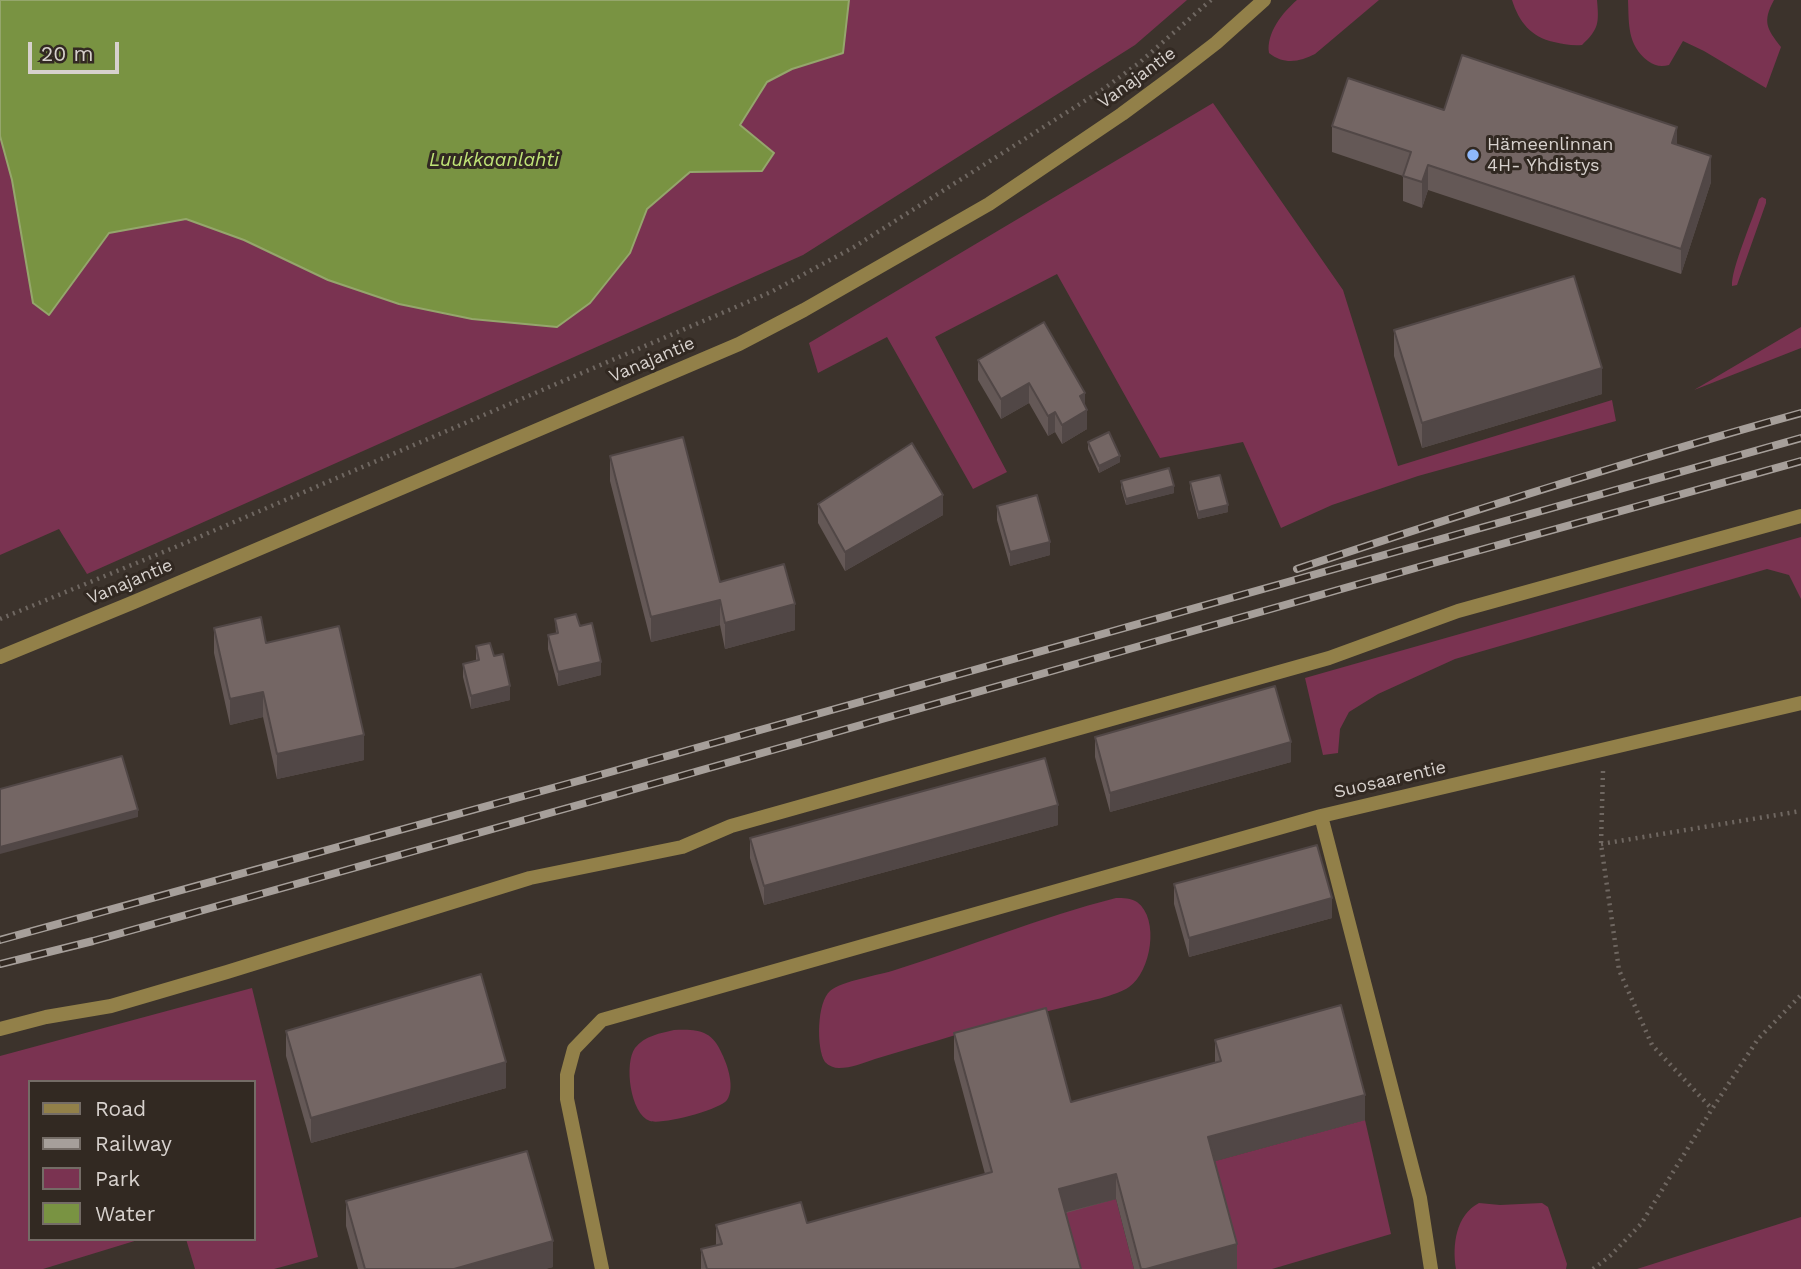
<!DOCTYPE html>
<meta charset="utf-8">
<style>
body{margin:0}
#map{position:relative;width:1801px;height:1269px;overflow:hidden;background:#3c332c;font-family:"Work Sans",sans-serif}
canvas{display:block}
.legend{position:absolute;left:28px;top:1080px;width:228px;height:161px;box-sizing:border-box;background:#322922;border:2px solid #746c66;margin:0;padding:9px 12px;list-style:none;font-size:21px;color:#d7d1cd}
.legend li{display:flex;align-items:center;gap:14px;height:35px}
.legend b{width:35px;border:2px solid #746c66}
.scale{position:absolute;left:28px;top:42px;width:91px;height:32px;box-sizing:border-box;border:4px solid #d7d1cd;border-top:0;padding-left:9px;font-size:21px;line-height:24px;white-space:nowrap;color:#d7d1cd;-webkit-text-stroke:5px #322922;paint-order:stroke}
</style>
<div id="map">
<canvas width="1801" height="1269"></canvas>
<ul class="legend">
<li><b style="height:9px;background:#928049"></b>Road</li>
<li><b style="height:9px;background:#a69f9a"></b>Railway</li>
<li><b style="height:19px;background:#7a3351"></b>Park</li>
<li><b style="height:19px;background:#799342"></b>Water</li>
</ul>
<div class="scale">20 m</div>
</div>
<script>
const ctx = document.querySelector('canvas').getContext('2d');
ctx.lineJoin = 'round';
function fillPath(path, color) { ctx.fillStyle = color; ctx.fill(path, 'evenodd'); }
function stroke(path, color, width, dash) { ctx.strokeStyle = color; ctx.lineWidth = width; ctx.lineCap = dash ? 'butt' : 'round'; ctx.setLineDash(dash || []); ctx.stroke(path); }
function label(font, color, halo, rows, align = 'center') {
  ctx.font = font + ' "Work Sans",sans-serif'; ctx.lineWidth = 6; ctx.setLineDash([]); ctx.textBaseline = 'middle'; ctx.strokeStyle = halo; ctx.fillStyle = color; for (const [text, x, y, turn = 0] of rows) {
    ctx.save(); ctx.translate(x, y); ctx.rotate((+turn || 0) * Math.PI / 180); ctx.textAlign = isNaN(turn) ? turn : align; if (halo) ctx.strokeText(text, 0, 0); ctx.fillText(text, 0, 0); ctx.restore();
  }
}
fillPath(new Path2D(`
 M849,0H1187L1135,45L803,255L87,574L59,529L0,555V136L49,315L109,232L186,219L244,240L328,280L399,304L472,319L557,327L590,303L630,253L647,209L690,172L762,171L773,153L740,125L767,82L792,69L843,53Z
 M1297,0H1379L1315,54C1300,62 1284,65 1269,53C1266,33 1283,12 1297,0Z
 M1512,0H1597C1599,23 1599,29 1582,45C1572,46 1563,44 1554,42C1531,37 1519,22 1512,0Z
 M1628,0H1774C1762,22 1767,29 1781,47L1766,88L1704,51L1683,41L1669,65C1661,67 1655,66 1648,61C1627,45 1629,24 1628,0Z
 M1213,103L1343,290L1398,466L1612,400L1616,421L1418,476L1332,505L1281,528L1243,442L1160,458L1057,274L935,337L1007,472L973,489L887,337L818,373L809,343Z
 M1762,197L1766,199V203L1737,285L1732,286C1731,269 1753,219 1759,199Z
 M1801,327V348L1694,390Z
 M1801,537V599L1789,575L1767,569L1455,659L1378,694L1349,712L1340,729L1338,753L1323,755L1305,678Z
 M1116,898C1123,898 1131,898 1137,902C1160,919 1151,972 1129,987C1116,996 1085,1002 1069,1006C1025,1017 979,1027 936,1041C915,1047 895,1053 875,1059C864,1063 851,1068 839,1068C834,1068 829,1066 825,1062C816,1048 817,1002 830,991C841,981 880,975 895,970C969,947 1041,917 1116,898Z
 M252,988L318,1257L274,1269H195L186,1239H254V1082H30V1239H141L43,1269H0V1056Z
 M674,1030C698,1029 712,1030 722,1054C728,1066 735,1088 727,1100C720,1110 661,1125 650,1121C630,1114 624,1063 635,1048C644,1036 661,1033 674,1030Z
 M1365,1120L1391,1234L1272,1269H1237L1208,1163Z
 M1116,1199L1134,1269H1074L1059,1214Z
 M1479,1203L1500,1205L1542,1203L1548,1207L1567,1264L1566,1269H1456C1452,1245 1456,1215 1479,1203Z
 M1801,1217V1269H1637Z`), '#7a3351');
const water = new Path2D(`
 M0,0H849L843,53L792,69L767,82L740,125L774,153L762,171L690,172L647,209L630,253L590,303L557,327L472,319L399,304L328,280L244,240L186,219L109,233L49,315L33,303L12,180L0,136Z`);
fillPath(water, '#799342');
stroke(water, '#95a66c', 2);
stroke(new Path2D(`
 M0,619L178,546L771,292L854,247L1102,90L1139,63L1211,0
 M1603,771L1601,844L1619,970L1652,1045L1712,1109
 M1601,844L1801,811
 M1593,1269L1611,1255L1641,1224L1712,1109L1758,1039L1801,995`), '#6f6761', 4.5, [2, 5]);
stroke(new Path2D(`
 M1321,816L1420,1198L1431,1269
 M0,1029L46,1017L111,1006L227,972L530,878L682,847L731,826L1329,658L1458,611L1801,516
 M602,1269L567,1099V1075L574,1049L602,1020L1321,816L1801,703`), '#928049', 14);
stroke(new Path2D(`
 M0,657L134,602L739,344L804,310L989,204L1122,114L1172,77L1216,43L1264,0`), '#928049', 14);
const rail = new Path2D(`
 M1297,569C1464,513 1631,460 1801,413
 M0,940L589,778L1801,438
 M0,964L93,941L596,800L1419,567L1801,461`);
stroke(rail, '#a69f9a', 8);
stroke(rail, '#322922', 5, [16]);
fillPath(new Path2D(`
 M1444,110L1677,145L1711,182L1681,274L1428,190L1422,208L1403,201V176L1332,152V126Z
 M1394,330L1602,394L1422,448L1394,356Z
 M978,360L1085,406L1087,429L1062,444L1055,432L1048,436L1029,403L1001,419L978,380Z
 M1088,442L1120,462L1099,473L1088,449Z
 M610,456L720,582L795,630L725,649L720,625L651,642L610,481Z
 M1121,481L1174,493L1126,505L1121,488Z
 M1190,482L1228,512L1198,519L1190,489Z
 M818,504L943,515L845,571L818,523Z
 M997,506L1050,555L1010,566L997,520Z
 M555,619L580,626L601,675L558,686L548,649V635L556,633Z
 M214,628L266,643L364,760L277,779L263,717L230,725L214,653Z
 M476,646L494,656L510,700L471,709L463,677V664L476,660Z
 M1095,737L1291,762L1110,812L1095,757Z
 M1058,825L764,905L750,858V838Z
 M1174,884L1332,918L1189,957L1174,904Z
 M286,1031L506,1088L311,1143L286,1056Z
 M954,1033L1071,1102L1215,1063V1040L1365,1120L1215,1161L1237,1269H1134L1116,1199L1066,1213L1081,1269H701V1249L716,1245V1225L807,1223L985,1174L954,1059Z
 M346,1201L553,1267L545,1269H358L346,1226Z`), '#645856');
fillPath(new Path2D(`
 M1677,127V152L1672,143Z
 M1711,156V182L1681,274V249Z
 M1428,165V190L1422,208V182Z
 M1602,368V394L1422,448V423Z
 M1029,383V403L1001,419V399Z
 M1085,393V411L1087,410V429L1062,444V425L1080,396Z
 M1055,412V432L1048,436V416Z
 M1120,456V462L1099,473V466Z
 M1174,486V493L1126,505V499Z
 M943,495V515L845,571V552Z
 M1228,505V512L1198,519V512Z
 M1050,542V555L1010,566V552Z
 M720,600V625L651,642V617Z
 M795,604V630L725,649V623Z
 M601,662V675L558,686V672Z
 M510,686V700L471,709V696Z
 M263,692V717L230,725V699Z
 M364,735V760L277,779V754Z
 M1291,742V762L1110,812V793Z
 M1058,805V825L764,905V886Z
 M138,810V817L0,854V847Z
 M1332,898V918L1189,957V938Z
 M506,1062V1088L311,1143V1118Z
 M1365,1095V1120L1208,1163V1137Z
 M1116,1174V1199L1059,1214V1189Z
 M553,1241V1267L545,1269H454Z
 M1237,1244V1269H1146Z`), '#514746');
const building = new Path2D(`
 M1462,55L1677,127L1672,143L1711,156L1681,249L1428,165L1422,182L1403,176L1411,152L1332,126L1348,78L1444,110Z
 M1574,276L1602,368L1422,423L1394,330Z
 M1044,322L1085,393L1080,396L1087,410L1062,425L1055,412L1048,416L1029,383L1001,399L978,360Z
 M1109,432L1120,456L1099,466L1088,442Z
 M683,437L720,582L784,564L795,604L725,623L720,600L651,617L610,456Z
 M912,443L943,495L845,552L818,504Z
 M1169,468L1174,486L1126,499L1121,481Z
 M1220,475L1228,505L1198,512L1190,482Z
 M1037,495L1050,542L1010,552L997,506Z
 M576,614L580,626L592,623L601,662L558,672L548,635L558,633L555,619Z
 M261,617L266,643L339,626L364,735L277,754L263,692L230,699L214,628Z
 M490,643L494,656L503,654L510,686L471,696L463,664L479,660L476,646Z
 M1275,686L1291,742L1110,793L1095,737Z
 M122,756L138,810L0,847V789Z
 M1045,758L1058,805L764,886L750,838Z
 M1317,845L1332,898L1189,938L1174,884Z
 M481,974L506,1062L311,1118L286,1031Z
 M1341,1005L1365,1095L1208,1137L1237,1244L1146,1269H1141L1116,1174L1059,1189L1081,1269H707L701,1249L722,1244L716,1225L801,1202L807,1223L992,1172L954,1033L1046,1008L1071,1102L1221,1061L1215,1040Z
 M527,1151L553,1241L454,1269H365L346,1201Z`);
fillPath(building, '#746664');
stroke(building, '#514746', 2);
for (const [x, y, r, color] of [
 [1473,155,7,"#8eb9fd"]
]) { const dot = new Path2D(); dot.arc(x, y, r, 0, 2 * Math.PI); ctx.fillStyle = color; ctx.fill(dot); stroke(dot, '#322922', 2.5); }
label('18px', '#d7d1cd', '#322922', [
 ["Vanajantie",1137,78,-36],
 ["Vanajantie",652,360,-23],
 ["Vanajantie",130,582,-23],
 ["Suosaarentie",1390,780,-13]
]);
label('18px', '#d7d1cd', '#322922', [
 ["Hämeenlinnan",1487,145],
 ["4H- Yhdistys",1487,166]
], 'left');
label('italic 19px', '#c0e477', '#322922', [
 ["Luukkaanlahti",494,160]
]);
</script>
